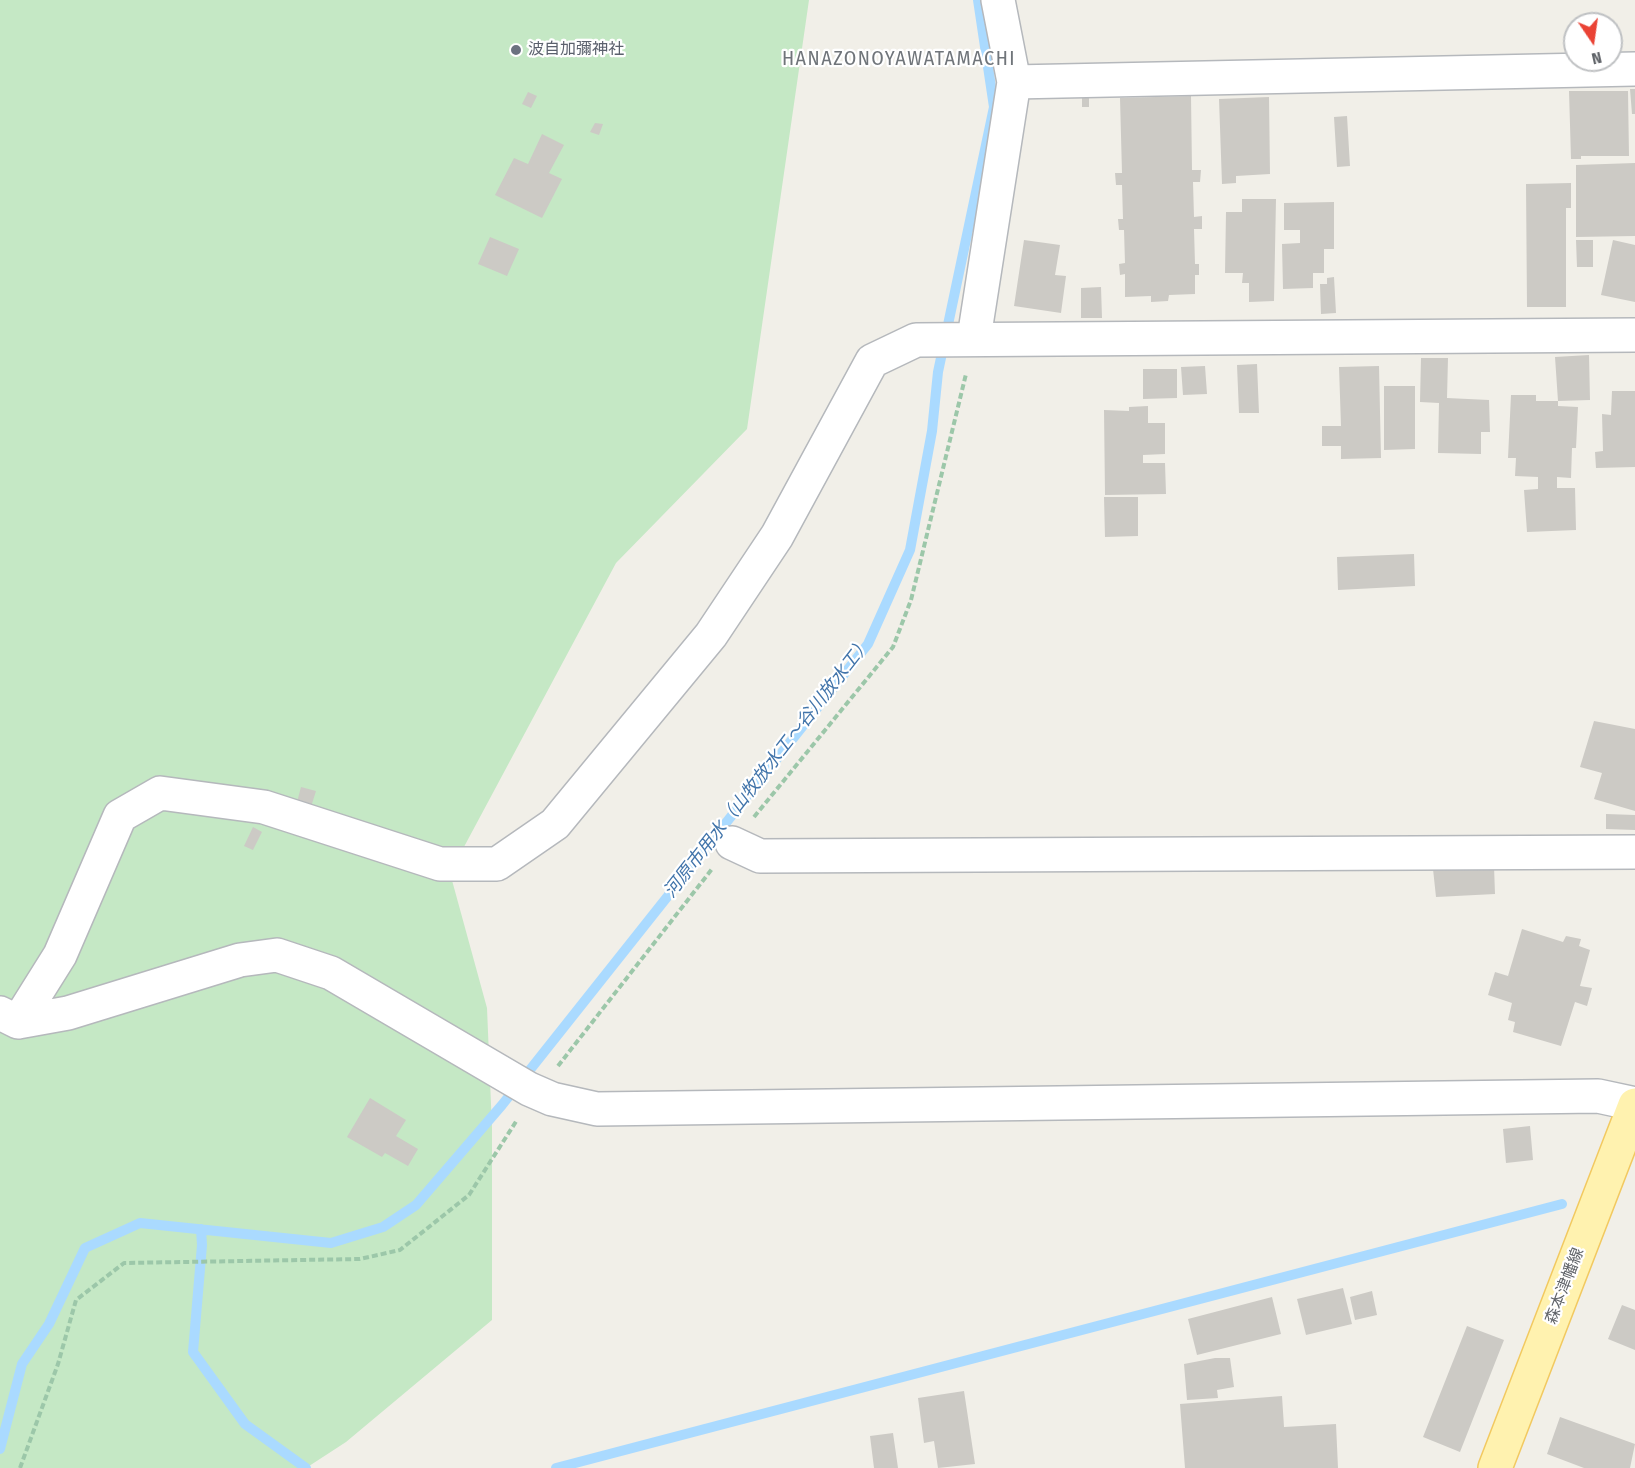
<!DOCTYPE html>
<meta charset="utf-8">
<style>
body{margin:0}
#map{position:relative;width:1635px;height:1468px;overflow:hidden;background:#f1efe8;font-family:"Fira Sans Condensed",sans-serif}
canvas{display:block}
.north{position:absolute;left:1563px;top:12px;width:60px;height:60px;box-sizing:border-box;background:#fff;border:2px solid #bfc1c3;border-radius:50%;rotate:167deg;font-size:16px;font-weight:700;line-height:24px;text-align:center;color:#5f6368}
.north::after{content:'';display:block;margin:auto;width:21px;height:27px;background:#ea4335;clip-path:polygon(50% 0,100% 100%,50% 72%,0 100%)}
</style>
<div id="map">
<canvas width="1635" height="1468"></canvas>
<div class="north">N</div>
</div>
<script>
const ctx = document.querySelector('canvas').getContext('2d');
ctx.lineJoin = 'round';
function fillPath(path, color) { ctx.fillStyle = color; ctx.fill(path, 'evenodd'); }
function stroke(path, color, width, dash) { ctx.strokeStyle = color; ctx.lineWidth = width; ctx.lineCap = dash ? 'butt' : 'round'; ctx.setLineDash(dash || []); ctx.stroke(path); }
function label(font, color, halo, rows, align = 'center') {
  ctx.font = font + ' "Fira Sans Condensed","Noto Sans JP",sans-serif'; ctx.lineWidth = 4.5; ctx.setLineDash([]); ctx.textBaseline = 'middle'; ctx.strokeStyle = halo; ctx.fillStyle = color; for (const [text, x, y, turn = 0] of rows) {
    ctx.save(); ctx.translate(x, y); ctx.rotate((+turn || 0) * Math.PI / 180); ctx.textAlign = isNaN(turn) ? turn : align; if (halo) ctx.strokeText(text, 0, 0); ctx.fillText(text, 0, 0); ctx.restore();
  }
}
fillPath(new Path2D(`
 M0,0H809L747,429L616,563L450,873L487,1008L492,1128V1320L346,1442L306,1468H0Z`), '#c5e8c5');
stroke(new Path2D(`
 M201,1229L202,1245L193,1352L245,1424L306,1468
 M0,1449L22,1364L49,1324L85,1248L140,1223L331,1243L383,1227L416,1205L502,1105L868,644L910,550L932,431L938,372L994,107L978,0
 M556,1468L1562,1204`), '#aadaff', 10);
fillPath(new Path2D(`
 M1630,89H1635V114H1632Z
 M1569,91H1628L1629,156H1581V159H1571Z
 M528,92L537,96L531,108L522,104Z
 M1082,95H1089V107H1082Z
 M1191,96L1192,170H1201L1200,182H1193L1194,217L1202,216V229H1194L1195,264H1199V275H1195V294L1169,295L1168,301L1151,302V296L1125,297V274L1120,275L1119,264L1125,263L1124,230H1119L1118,219H1123L1122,185H1116L1115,173H1122L1120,98Z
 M1269,97L1270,174L1236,176V183L1222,184L1219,99Z
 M1347,116L1350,166L1337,167L1334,117Z
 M595,123L603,124L599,135L590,132Z
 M542,134L564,145L549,173L562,179L542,218L495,195L514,158L528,164Z
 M1635,163V236L1576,237V165Z
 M1571,183V208H1566V307H1527L1526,184Z
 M1242,199H1276L1274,301L1249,302V283H1242L1243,273H1225L1226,212H1242Z
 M1334,202V249H1324V273H1313V288L1283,289L1282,244L1300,243V230H1284V203Z
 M490,237L519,249L507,276L478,264Z
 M1024,240L1060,245L1055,275L1066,276L1061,313L1014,306Z
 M1576,240H1593V267H1577Z
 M1613,240L1635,245V302L1601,295Z
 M1334,277L1336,313L1321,314L1320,284H1327V278Z
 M1101,287L1102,318H1081V288Z
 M1589,355L1590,400L1558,401L1555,357Z
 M1421,358H1448L1447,398L1489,400L1490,432H1481V454L1438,453L1439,403L1420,402Z
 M1257,364L1259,413H1239L1237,365Z
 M1205,366L1207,394L1183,395L1181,367Z
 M1379,366L1381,458L1341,459V446H1322V426H1341L1339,367Z
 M1143,369H1177V398L1143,399Z
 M1384,386H1415V449L1384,450Z
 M1612,391H1635V467L1596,468L1595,452L1603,451L1602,414L1611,415Z
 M1511,395H1536V401H1558V406L1578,407L1576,448H1572L1571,478L1557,477V488H1575L1576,530L1527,532L1524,490L1538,489V477L1515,476L1516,458H1508Z
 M1148,406V423H1165V454L1143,455V463H1165L1166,494L1105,495L1104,410L1129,411V407Z
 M1104,497H1138V536L1105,537Z
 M1414,554L1415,586L1338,590L1337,557Z
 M1594,721L1635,729V811L1594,799L1602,773L1580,767Z
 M301,787L316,791L310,810L296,806Z
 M1606,814L1635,815V830L1606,829Z
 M253,827L262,832L253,850L244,846Z
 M1494,866L1495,894L1436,897L1433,869Z
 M1522,929L1563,942L1566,936L1581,939L1579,946L1590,950L1580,986L1592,988L1587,1006L1575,1002L1561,1046L1513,1032L1515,1022L1508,1020L1512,1003L1488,995L1495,972L1508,976Z
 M370,1098L406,1120L396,1136L418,1149L408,1166L385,1153L382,1157L347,1137Z
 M1530,1126L1533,1160L1506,1163L1503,1129Z
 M1343,1288L1352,1324L1306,1335L1297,1299Z
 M1372,1291L1377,1315L1355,1320L1350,1297Z
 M1272,1297L1281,1334L1197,1355L1188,1319Z
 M1622,1305L1635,1310V1350L1608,1339Z
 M1467,1326L1504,1340L1460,1452L1423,1437Z
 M1215,1358H1230L1234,1387L1217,1390L1218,1398L1187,1400L1184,1364Z
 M964,1391L975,1464L938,1468L934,1441L924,1443L918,1398Z
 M1282,1396L1284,1427L1336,1424L1338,1468H1185L1180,1404Z
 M1560,1417L1635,1444L1630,1468H1584L1547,1454Z
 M893,1433L898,1468H874L870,1436Z`), '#cccac5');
const minor = new Path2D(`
 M1014,82L1635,69
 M974,338L1014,82L998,0
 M732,843L760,856L1635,852
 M0,1013L18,1022L60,955L120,816L160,793L264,807L440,864H497L555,824L711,635L777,536L872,361L916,340L1635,335
 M18,1022L68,1013L240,960L277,955L331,973L529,1089L552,1099L597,1109L1598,1096L1635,1104`);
const major = new Path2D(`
 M1495,1468L1635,1105`);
stroke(minor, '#b5b8bc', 36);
stroke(major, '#f2c960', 36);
stroke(new Path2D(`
 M754,817L893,647L911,600L966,374
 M558,1066L712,869
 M20,1468L58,1364L76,1300L124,1263L360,1259L400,1250L469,1195L517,1120`), '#9cc7a9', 4, [6, 3]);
stroke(minor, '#fff', 33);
stroke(major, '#fff2af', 33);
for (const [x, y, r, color] of [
 [516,50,6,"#6b7280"]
]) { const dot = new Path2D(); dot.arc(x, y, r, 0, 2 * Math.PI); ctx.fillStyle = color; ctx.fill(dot); stroke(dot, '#fff', 2); }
label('16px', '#5b616d', '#fff', [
 ["波自加彌神社",528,50]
], 'left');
label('16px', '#5f6368', '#fff', [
 ["森本津幡線",1565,1286,-69]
]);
label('italic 18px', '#4174aa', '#fff', [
 ["河原市用水（山牧放水工～谷川放水工）",768,768,-52]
]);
ctx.letterSpacing = '1.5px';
label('20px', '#70757a', '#fff', [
 ["HANAZONOYAWATAMACHI",899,59]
]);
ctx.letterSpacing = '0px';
</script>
